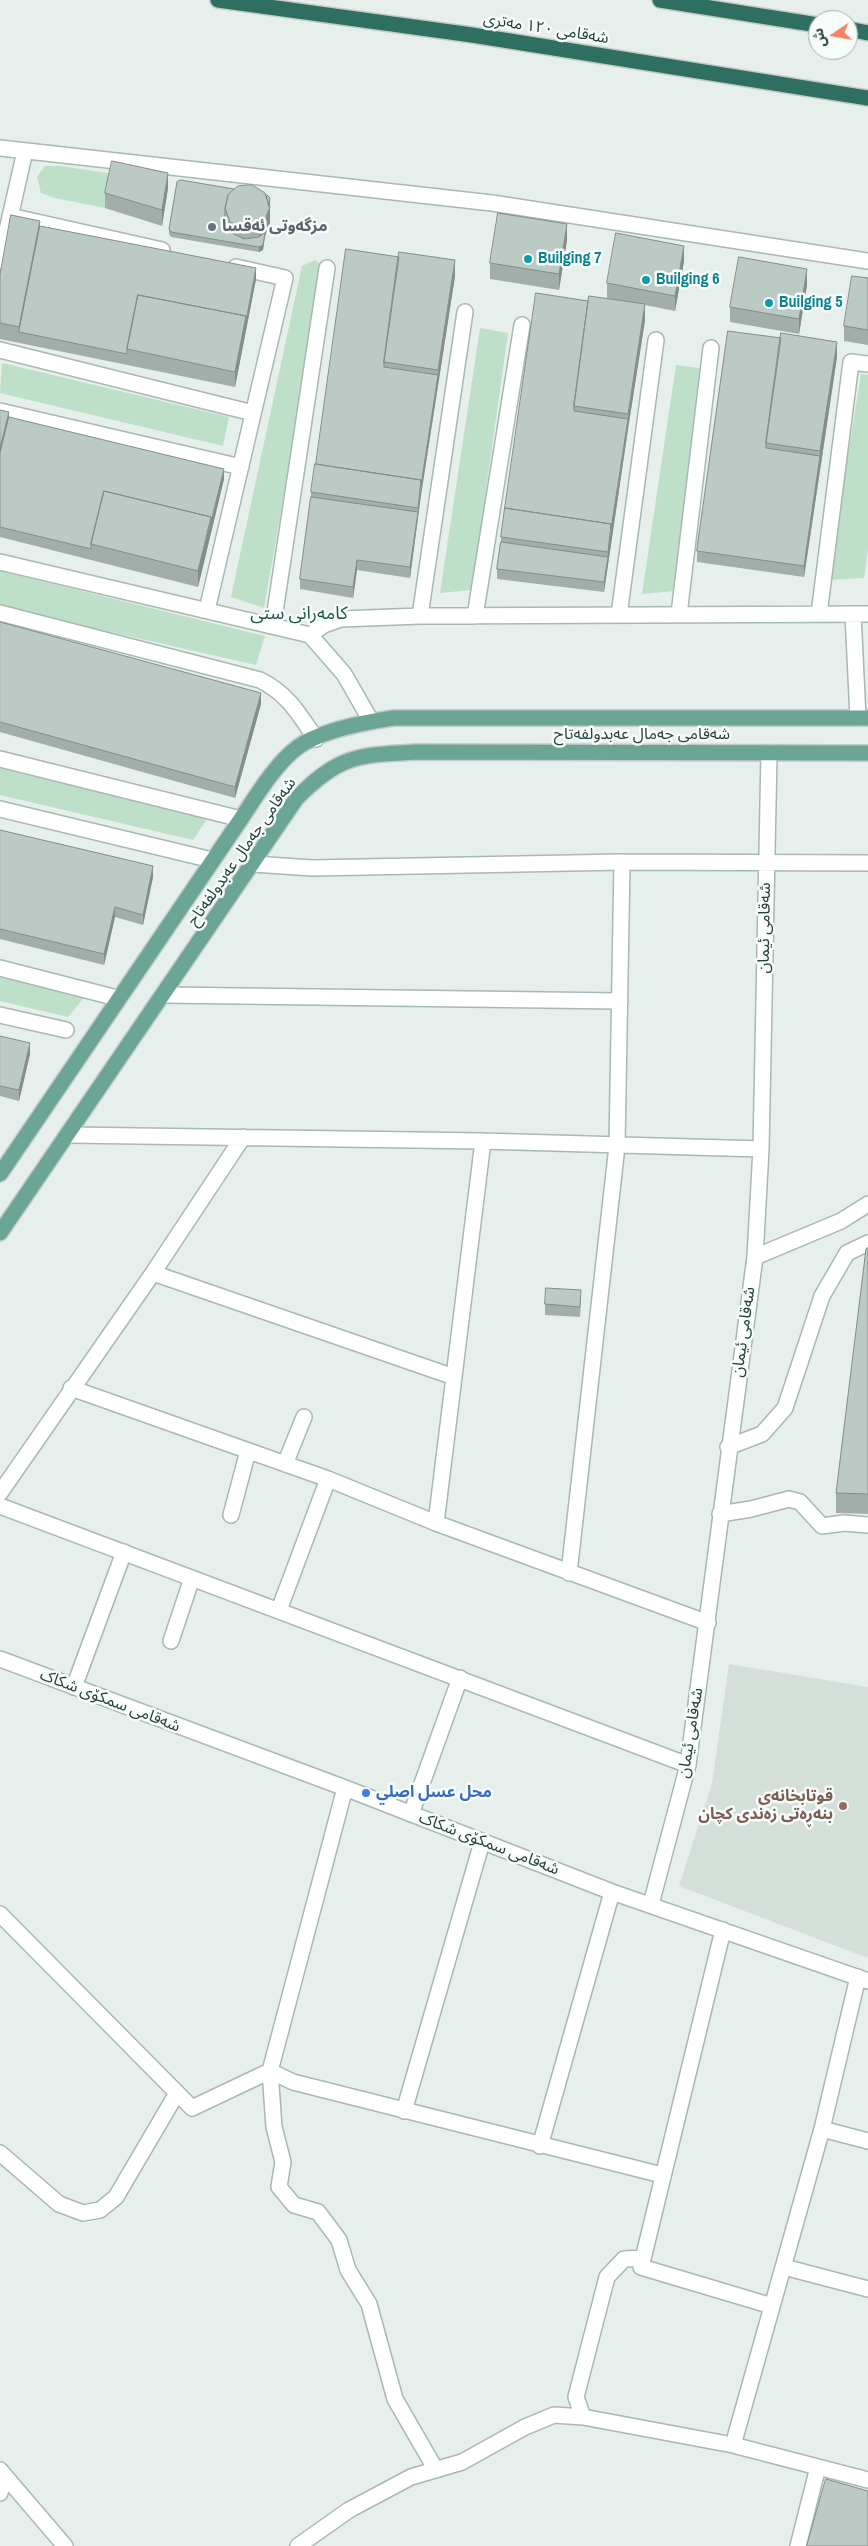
<!DOCTYPE html>
<meta charset="utf-8">
<style>
body{margin:0}
#map{position:relative;width:868px;height:2546px;overflow:hidden;background:#e6efeb;font-family:"Archivo Narrow","Noto Sans Arabic",sans-serif}
canvas{display:block}
.north{position:absolute;left:808px;top:10px;width:50px;height:50px;box-sizing:border-box;background:#f7fbf9;border:1px solid #a3b1ad;border-radius:50%;rotate:258deg;font-size:14px;font-weight:700;line-height:20px;text-align:center;color:#24423a}
.north::after{content:'';display:block;margin:auto;width:18px;height:22px;background:#f4845f;clip-path:polygon(50% 0,100% 100%,50% 72%,0 100%)}
</style>
<div id="map">
<canvas width="868" height="2546"></canvas>
<div class="north">ش</div>
</div>
<script>
const ctx = document.querySelector('canvas').getContext('2d');
ctx.lineJoin = 'round';
function fillPath(path, color) { ctx.fillStyle = color; ctx.fill(path, 'evenodd'); }
function stroke(path, color, width, dash) { ctx.strokeStyle = color; ctx.lineWidth = width; ctx.lineCap = dash ? 'butt' : 'round'; ctx.setLineDash(dash || []); ctx.stroke(path); }
function label(font, color, halo, rows, align = 'center') {
  ctx.font = font + ' "Archivo Narrow","Noto Sans Arabic",sans-serif'; ctx.lineWidth = 5; ctx.setLineDash([]); ctx.textBaseline = 'middle'; ctx.strokeStyle = halo; ctx.fillStyle = color; for (const [text, x, y, turn = 0] of rows) {
    ctx.save(); ctx.translate(x, y); ctx.rotate((+turn || 0) * Math.PI / 180); ctx.textAlign = isNaN(turn) ? turn : align; if (halo) ctx.strokeText(text, 0, 0); ctx.fillText(text, 0, 0); ctx.restore();
  }
}
fillPath(new Path2D(`
 M729,1664L868,1687V1958L679,1886L712,1783Z`), '#d4dfda');
fillPath(new Path2D(`
 M45,166H61L113,174L105,208L54,198L41,193L37,177Z
 M315,260L324,267L264,608L231,597L302,266Z
 M480,328L508,333L472,590L440,593Z
 M2,363L229,417L223,446L0,393Z
 M676,365L706,369L674,591L642,594Z
 M861,374L868,375V550L864,578L828,580Z
 M0,571L265,636L256,665L0,607Z
 M0,766L209,816L193,840L0,795Z
 M0,970L90,990L68,1017L0,1001Z`), '#bfe0c8');
const minor = new Path2D(`
 M0,148L492,203L868,261
 M10,216L162,250
 M0,261L25,151
 M0,350L253,413
 M0,411L241,467
 M0,562L310,635L324,625L341,619L420,616L868,614
 M207,610L285,278L236,267
 M0,613L260,680C288,694 299,714 316,739
 M679,614L711,348
 M819,614L851,362L868,364
 M853,614L858,718
 M619,615L656,340
 M420,616L465,312
 M475,616L522,325
 M273,625L327,268
 M310,635L344,674L371,721
 M0,759L241,819
 M0,809L212,860
 M253,864L312,868L622,862L868,863
 M0,968L117,998
 M164,995L620,1001
 M0,1015L66,1030
 M69,1135L483,1141L761,1149
 M755,1257L841,1221L868,1204
 M153,1273L454,1377
 M71,1388L328,1479L436,1523L708,1623
 M728,1447L762,1434L785,1408L822,1296L847,1253L868,1243
 M285,1464L304,1417
 M0,1493L153,1273L243,1137
 M0,1506L688,1765
 M720,1514L751,1509L789,1499L800,1502L822,1526L844,1523L868,1525
 M231,1515L248,1451
 M436,1523L483,1141
 M569,1573L617,1146L622,862
 M279,1610L328,1479
 M171,1641L192,1578
 M0,1659L345,1788L612,1892L868,1981
 M74,1687L124,1552
 M411,1814L460,1678
 M651,1904L688,1765L755,1257L761,1149L769,753
 M0,1914L192,2108L270,2071L345,1788
 M723,1930L641,2267L772,2306
 M270,2071L274,2127L283,2162L279,2187L294,2205L318,2212L339,2240L348,2270L369,2304L395,2399L436,2470
 M270,2071L293,2082L662,2175
 M404,2111L482,1842
 M822,2129L868,2141
 M540,2146L612,1892
 M0,2153L59,2204L83,2213L100,2210L116,2197L177,2093
 M784,2267L868,2289
 M583,2417L733,2445L868,2480
 M733,2445L822,2129L858,1977
 M0,2470L65,2546
 M0,2493L5,2476
 M298,2546L349,2510L411,2477L462,2462L525,2427L554,2415L583,2417L576,2397L607,2277L624,2259L643,2258
 M798,2546L818,2467`);
const major = new Path2D(`
 M0,1174L241,819C256,796 276,763 298,747C320,731 366,722 393,718H868
 M0,1233L296,799C339,755 358,755 416,752L868,753`);
const highway = new Path2D(`
 M218,0L472,35L868,98
 M660,0L818,25
 M848,29L868,33`);
stroke(minor, '#a8b8b2', 18);
stroke(major, '#c2cac8', 18);
stroke(highway, '#c2cac8', 18);
stroke(minor, '#fff', 15);
stroke(major, '#6aa596', 15);
stroke(highway, '#2f6f62', 15);
fillPath(new Path2D(`
 M177,182L270,203V223L265,236L263,250L259,252L171,237L169,234V229Z
 M168,188L162,226L105,208V193Z
 M40,226L256,279L235,387L0,339V275Z
 M567,240L559,290L490,279V263Z
 M399,257L455,276L421,495L410,578L357,570L353,598L300,589V579L311,497V492L316,464Z
 M684,261L675,311L645,305V320L628,429L604,592L497,579V569L505,508L588,301L607,299V283Z
 M868,278V345L844,341V326Z
 M807,285L799,334L730,322V307Z
 M728,331L837,357L804,577L697,562V551Z
 M0,410L9,417L224,479L198,587L0,537Z
 M0,622L261,704L235,798L0,732Z
 M0,830L153,877L143,925L115,917L104,965L0,939Z
 M0,1036L30,1054L19,1101L0,1096Z
 M868,1248V1514L836,1513V1493Z
 M581,1301L580,1317L545,1315V1304Z`), '#a1aea9');
fillPath(new Path2D(`
 M168,173V188L162,226V210Z
 M270,198V223L265,236L263,250L259,252V227Z
 M40,221V236L19,332V342V327Z
 M567,224V240L559,290V274Z
 M684,246V261L675,311V296Z
 M455,260V276L421,495L410,578V567L418,512V508Z
 M256,268V279L235,387V372Z
 M807,269V285L799,334V319Z
 M645,304V320L628,429L604,592V582L608,552Z
 M837,342V357L804,577V566L820,456V451Z
 M9,412V428L0,464V448Z
 M224,469V479L198,587V571Z
 M357,560V570L353,598V587Z
 M261,693V704L235,798V787Z
 M153,866V877L143,925V915Z
 M115,907V917L104,965V954Z
 M30,1043V1054L19,1101V1090Z`), '#838d89');
const building = new Path2D(`
 M112,161L168,173L162,210L105,193Z
 M181,180L234,189L228,195L225,208V218L230,232L244,239L259,237L265,232L263,245L259,247L171,232L169,229L177,182Z
 M252,185L265,193L270,207L264,222L259,227L244,229L230,222L225,208L228,195L233,190L238,186Z
 M266,195H267L270,198L269,206Z
 M498,213L567,224L559,274L490,263Z
 M11,215L40,221L19,327L0,323V275Z
 M40,226L256,268L246,321V316L138,295L127,349V354L19,332Z
 M616,233L684,246L675,296L607,283Z
 M346,249L399,257L384,362V367L438,375L421,485V480L316,464Z
 M399,252L455,260L438,370L384,362Z
 M739,257L807,269L799,319L730,307Z
 M852,276L868,278V330L844,326Z
 M536,293L588,301L574,406V411L628,419L611,529V524L505,508Z
 M138,295L246,316L235,372L127,349Z
 M589,296L645,304L628,414L574,406Z
 M728,331L781,338L766,443V448L820,456L804,566L697,551Z
 M781,333L837,342L820,451L766,443Z
 M0,410L9,412L0,448Z
 M9,417L224,469L211,522V517L104,491L91,544V549L0,527V453Z
 M315,464L421,480L418,508L311,492Z
 M104,491L211,517L198,571L91,544Z
 M311,497L418,512L410,567L357,560L353,587L300,579Z
 M505,508L611,524L608,552L501,537Z
 M501,542L608,557L604,582L497,569Z
 M0,622L261,693L235,787L0,722Z
 M0,830L153,866L143,915L115,907L104,954L0,929Z
 M0,1036L30,1043L19,1090L0,1086Z
 M868,1248V1494L836,1493L866,1249Z
 M546,1288L581,1290L580,1307L545,1304Z
 M826,2479L868,2491V2546H807Z`);
fillPath(building, '#bbcac4');
stroke(building, '#838d89', 1);
for (const [x, y, r, color] of [
 [212,227,5,"#6b7280"],
 [528,259,5,"#0f9aa8"],
 [646,280,5,"#0f9aa8"],
 [769,303,5,"#0f9aa8"],
 [366,1793,5,"#3f7fe0"],
 [843,1806,5,"#8d6e63"]
]) { const dot = new Path2D(); dot.arc(x, y, r, 0, 2 * Math.PI); ctx.fillStyle = color; ctx.fill(dot); stroke(dot, '#f7fbf9', 2); }
label('16px', '#24423a', '#f7fbf9', [
 ["شەقامی ١٢٠ مەتری",546,29,9],
 ["شەقامی جەمال عەبدولفەتاح",642,735],
 ["شەقامی جەمال عەبدولفەتاح",242,852,-55],
 ["شەقامی ئیمان",765,928,-89],
 ["شەقامی ئیمان",744,1332,-82],
 ["شەقامی سمکۆی شکاک",110,1701,21],
 ["شەقامی ئیمان",691,1733,-81],
 ["شەقامی سمکۆی شکاک",489,1844,21]
]);
label('bold 16px', '#5b616d', '#f7fbf9', [
 ["مزگەوتی ئەقسا",222,227]
], 'left');
label('bold 16px', '#0d838f', '#f7fbf9', [
 ["Builging 7",538,259],
 ["Builging 6",656,280],
 ["Builging 5",779,303]
], 'left');
label('bold 16px', '#366cbe', '#f7fbf9', [
 ["محل عسل اصلي",376,1793]
], 'left');
label('bold 16px', '#785e54', '#f7fbf9', [
 ["قوتابخانەی",833,1797],
 ["بنەڕەتی زەندی کچان",833,1815]
], 'right');
label('18px', '#1f5548', '#f7fbf9', [
 ["كامه‌رانی ستی",299,614]
]);
</script>
